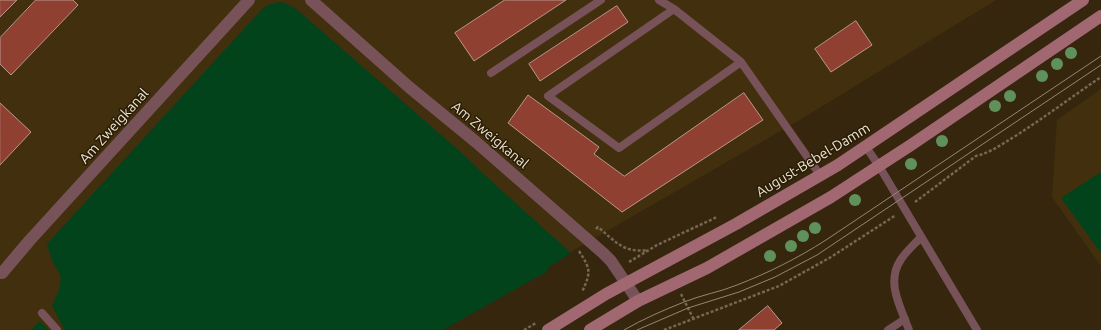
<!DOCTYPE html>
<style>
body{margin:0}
canvas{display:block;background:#35260d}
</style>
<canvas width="1101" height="330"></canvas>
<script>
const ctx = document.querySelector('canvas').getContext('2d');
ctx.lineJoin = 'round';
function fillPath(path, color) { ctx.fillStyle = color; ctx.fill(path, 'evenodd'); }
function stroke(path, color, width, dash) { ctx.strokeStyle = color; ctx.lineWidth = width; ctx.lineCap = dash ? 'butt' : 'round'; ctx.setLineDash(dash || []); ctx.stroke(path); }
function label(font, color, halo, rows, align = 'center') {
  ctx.font = font + ' Ubuntu,sans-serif'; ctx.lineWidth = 3; ctx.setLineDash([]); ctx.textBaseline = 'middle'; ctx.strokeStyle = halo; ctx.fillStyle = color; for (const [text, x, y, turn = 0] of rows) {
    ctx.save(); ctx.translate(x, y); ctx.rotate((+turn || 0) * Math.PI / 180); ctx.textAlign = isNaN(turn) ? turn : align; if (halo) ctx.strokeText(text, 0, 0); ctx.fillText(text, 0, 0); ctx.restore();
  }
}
fillPath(new Path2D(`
 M0,0H996L798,121L435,330H0Z
 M1101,89V266L1052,197L1057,120Z`), '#412f0e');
fillPath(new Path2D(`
 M279,2L285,3L295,8L455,147L488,178L571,253L549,267L546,272L443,330H65L52,306L59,290L61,277L52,260L47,244L263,8L268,5Z
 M1101,172V253L1061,198Z
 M40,321L48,330H31Z`), '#03431c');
const building = new Path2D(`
 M0,0H17L0,17Z
 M36,0H73L78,5L11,75L0,64V38Z
 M505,0H566L474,61L455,33Z
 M617,6L628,22L540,81L529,64Z
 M856,21L872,45L831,72L815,49Z
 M744,93L763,120L622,212L508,123L528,95L599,147L594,154L624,176Z
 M0,103L31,132L0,165Z
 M768,306L782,323L774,330H739Z`);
fillPath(building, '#904031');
stroke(building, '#bb978f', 1);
stroke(new Path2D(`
 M915,202L976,156C992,152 1002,144 1017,135C1045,117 1073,96 1101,77
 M596,229L598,227C615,241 623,253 647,250
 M579,251C591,270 591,272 582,292
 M629,262L657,245L717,217
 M681,294L693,318
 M524,330L536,323
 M664,330L779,286L831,257L896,215`), '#756852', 2.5, [3, 2]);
stroke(new Path2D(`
 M659,0L674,9
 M741,62L674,9L548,96L619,148L741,62L820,175
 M491,73L601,0
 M866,147L879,166L977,330
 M42,313L57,330
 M888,330L905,319
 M909,330C901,308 886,283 900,261C905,252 914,245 921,237`), '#775258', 8);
stroke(new Path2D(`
 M311,0L409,87L476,142L603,253L611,261L638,301
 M2,273L30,240L249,0`), '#775258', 12);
stroke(new Path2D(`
 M548,330L606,294L736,224L838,165L1083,0
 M590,330L638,301L707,268L831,197L911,145L1101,16`), '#a26871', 12);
stroke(new Path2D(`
 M624,330C643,319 664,310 684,302C701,295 720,292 737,285C768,273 798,258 826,240L1101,56
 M637,330L688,308L739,292L775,277L817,255L1101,65`), '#938773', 1);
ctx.fillStyle = '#60915c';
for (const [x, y] of [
 [1071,53],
 [1057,64],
 [1042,76],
 [1010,96],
 [995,106],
 [942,141],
 [911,164],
 [855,200],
 [815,228],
 [803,236],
 [791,246],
 [770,256]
]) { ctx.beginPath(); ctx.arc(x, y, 6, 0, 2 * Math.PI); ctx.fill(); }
label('14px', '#ece3d4', '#2a1c04', [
 ["Am Zweigkanal",114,126,-48],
 ["Am Zweigkanal",490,135,40],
 ["August-Bebel-Damm",813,160,-31]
]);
</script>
